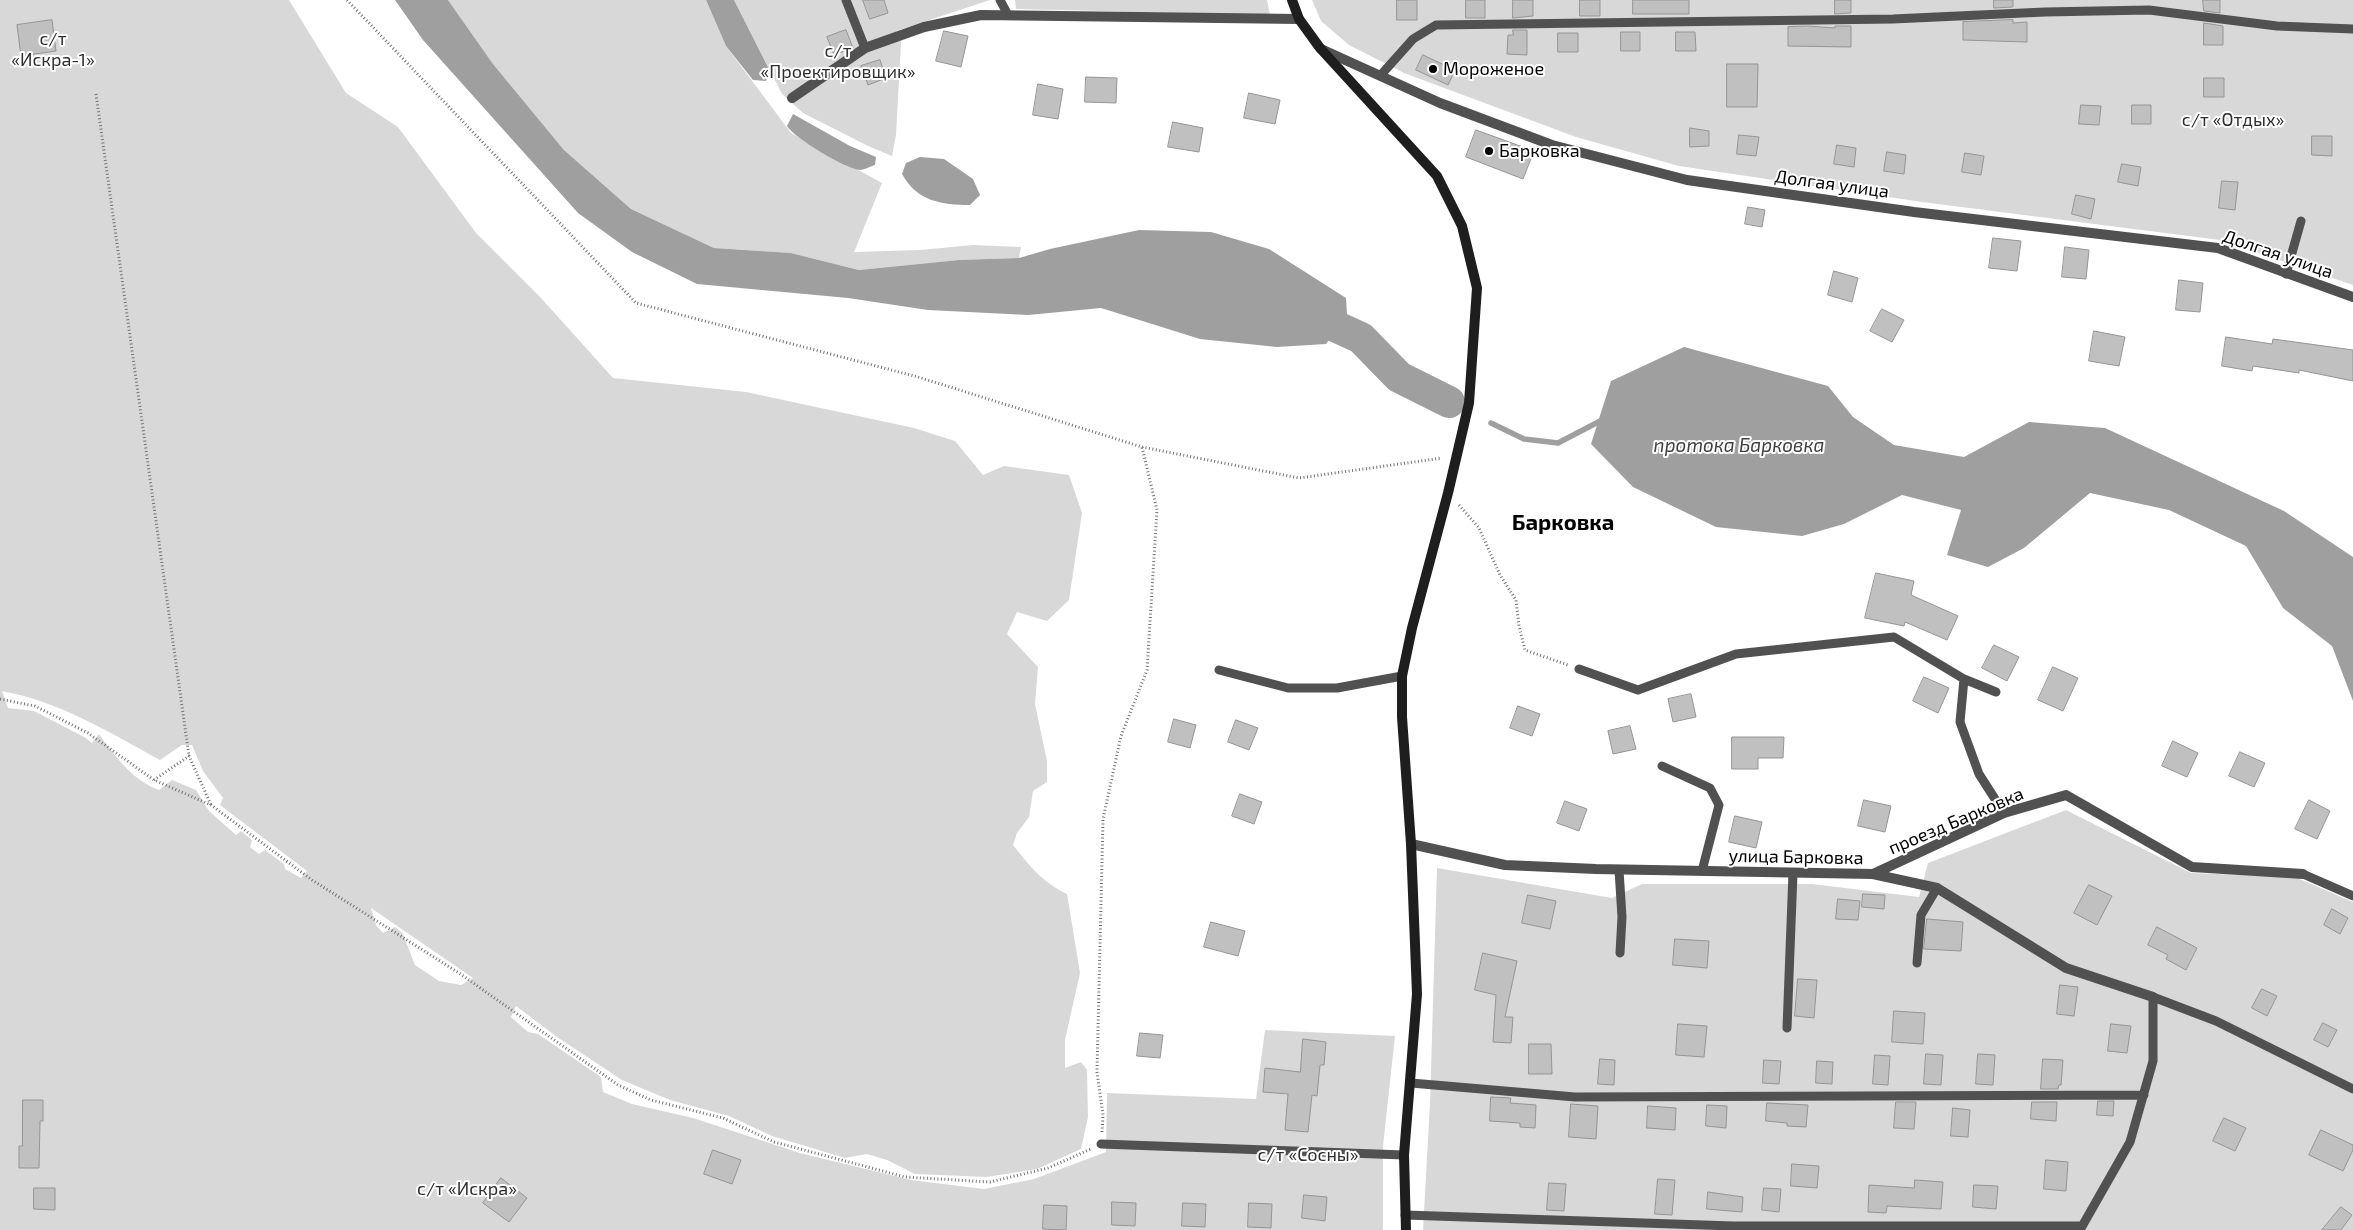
<!DOCTYPE html>
<meta charset="utf-8">
<style>
body{margin:0}
canvas{display:block;background:#fff}
</style>
<canvas width="2353" height="1230"></canvas>
<script>
const ctx = document.querySelector('canvas').getContext('2d');
ctx.lineJoin = 'round';
function fillPath(path, color) { ctx.fillStyle = color; ctx.fill(path, 'evenodd'); }
function stroke(path, color, width, dash) { ctx.strokeStyle = color; ctx.lineWidth = width; ctx.lineCap = dash ? 'butt' : 'round'; ctx.setLineDash(dash || []); ctx.stroke(path); }
function label(font, color, halo, rows, align = 'center') {
  ctx.font = font + ' "Exo 2",sans-serif'; ctx.lineWidth = 4; ctx.setLineDash([]); ctx.textBaseline = 'middle'; ctx.strokeStyle = halo; ctx.fillStyle = color; for (const [text, x, y, turn = 0] of rows) {
    ctx.save(); ctx.translate(x, y); ctx.rotate((+turn || 0) * Math.PI / 180); ctx.textAlign = isNaN(turn) ? turn : align; if (halo) ctx.strokeText(text, 0, 0); ctx.fillText(text, 0, 0); ctx.restore();
  }
}
fillPath(new Path2D(`
 M0,0H289L346,93L398,127L476,233L541,298L613,378L746,392L914,428L955,441L983,475L1004,466L1069,475L1082,513L1069,600L1047,621L1017,612L1007,634L1038,667L1035,704L1047,761V782L1033,791L1029,817L1017,833L1013,845C1029,865 1043,883 1067,894L1080,973L1065,1040V1068L1081,1062L1087,1070L1088,1117L1081,1149L1037,1169L987,1177L915,1174L887,1160L867,1154L845,1158L772,1136L729,1116L670,1100L622,1080L557,1037L516,1006L511,1017L528,1032L538,1034L601,1077L603,1092L632,1104L693,1118L800,1153L911,1180L984,1189L1034,1179L1106,1152L1107,1093L1256,1099L1265,1030L1395,1036L1383,1146V1230H0ZM2,691C58,701 111,733 160,760L182,745H192L203,771L223,798L220,805L307,871L301,878L285,869L284,864L265,850L259,854L250,847L252,840L241,831L236,835L209,811L196,790L172,780L159,790C132,780 115,756 99,734L92,743L86,738L34,711L8,708ZM371,908L473,978L461,985L439,981L415,965L403,934L395,927L383,933L376,925Z
 M448,0H706L726,46L791,133L882,183L854,252L920,250L973,245L1021,247L1019,258L959,260L859,270L791,253L714,248L631,209L564,150L493,64Z
 M734,0H990L896,31L901,43L896,135L892,156L868,146L803,113L782,94Z
 M1015,0H1267L1270,15L1016,9Z
 M1312,0H2353V285L2220,240L1922,202L1679,166L1576,137L1404,73L1349,45L1321,21Z
 M2066,810L2191,873L2295,877L2353,902V1230H1423L1430,1103L1437,868L1612,898L1642,884H1812L1919,897L1928,863Z`), '#d8d8d8');
fillPath(new Path2D(`
 M395,0H448L493,64L564,150L631,209L714,248L791,253L859,270L959,260L1019,258L1050,249L1139,230L1211,232L1269,249L1346,298L1347,315L1326,344L1277,347L1200,339L1101,308L1028,315L928,310L848,298L697,284L632,252L578,213L423,40Z
 M706,0H734L770,71L766,81L753,80L726,46Z
 M793,114L850,146L876,157L875,165C871,166 864,170 860,170C846,169 794,138 787,126Z
 M920,157L944,159L973,179L980,195L970,205C941,205 917,201 902,174L906,163Z
 M1684,347L1828,386L1853,417L1894,445L1964,457L2029,422L2105,428L2284,511L2353,557V701L2332,646L2283,608L2246,546L2169,510L2090,493L2024,548L1988,567L1947,555L1961,510L1902,495L1844,524L1802,536L1716,527L1633,487L1591,444L1611,381Z`), '#9f9f9f');
stroke(new Path2D(`
 M1491,423L1524,439L1558,443L1604,419`), '#9f9f9f', 5.5);
stroke(new Path2D(`
 M1295,312L1326,322L1361,338L1399,377L1449,402`), '#9f9f9f', 32);
const building = new Path2D(`
 M863,0H884L888,13L870,19Z
 M1397,0H1417V20H1397Z
 M1466,0H1485V18H1466Z
 M1513,0H1533V16L1513,18Z
 M1580,0H1600V16H1580Z
 M1633,0H1689V14H1633Z
 M1835,0H1851V13L1835,14Z
 M1994,0H2013V7L1994,8Z
 M2203,0H2220V13L2204,11Z
 M52,20L56,51L21,56L17,25Z
 M2013,20V23L2027,22V42L1963,40V22Z
 M2204,23L2223,26V45H2204Z
 M1808,26L1835,28V26H1851V47L1788,46V27Z
 M846,30L853,48L834,55L827,37Z
 M1513,30H1527V55L1507,54L1508,35H1513Z
 M944,31L968,36L961,67L936,61Z
 M1621,32H1640V51H1621Z
 M1676,32H1695L1696,51H1676Z
 M1558,33H1578V52H1558Z
 M1423,55L1455,70L1448,85L1416,70Z
 M880,60L886,78L868,85L861,66Z
 M1727,64H1758L1757,107H1727Z
 M1086,77L1117,78L1116,103L1085,102Z
 M2204,78H2224V97H2204Z
 M1038,84L1063,89L1058,119L1033,115Z
 M1249,93L1280,100L1275,124L1244,118Z
 M2081,105L2101,106L2099,125L2079,124Z
 M2132,105H2151V124H2132Z
 M1173,122L1203,128L1199,152L1168,147Z
 M1690,128L1709,131V146L1690,147Z
 M1476,130L1534,151L1523,179L1466,157Z
 M1739,135L1759,137L1756,156L1737,154Z
 M2312,136H2332V156L2312,155Z
 M1837,145L1856,148L1854,167L1834,164Z
 M1887,152L1906,155L1904,174L1884,171Z
 M1965,153L1984,156L1981,175L1962,172Z
 M2122,164L2141,167L2138,186L2118,182Z
 M2222,181L2238,182L2235,210L2219,208Z
 M2076,195L2095,199L2091,219L2072,214Z
 M1748,207L1765,210L1762,227L1745,224Z
 M1993,238L2021,241L2017,271L1989,268Z
 M2065,247L2089,250L2086,279L2062,277Z
 M1834,271L1858,278L1852,302L1828,295Z
 M2179,280L2203,283L2200,312L2176,310Z
 M1882,309L1904,320L1892,342L1870,331Z
 M2094,331L2125,337L2119,366L2089,361Z
 M2226,337L2272,344L2273,339L2353,350V381L2299,370V373L2253,366L2252,371L2222,366Z
 M1876,573L1914,581L1911,595L1958,616L1947,640L1905,622L1904,626L1865,618Z
 M1994,645L2019,657L2007,681L1982,668Z
 M2053,667L2078,678L2063,711L2038,700Z
 M1924,677L1949,688L1938,713L1913,701Z
 M1691,694L1696,717L1673,722L1668,699Z
 M1518,706L1540,714L1532,736L1510,728Z
 M1174,719L1196,725L1190,748L1168,742Z
 M1236,720L1258,728L1249,750L1228,742Z
 M1630,726L1636,749L1613,754L1608,731Z
 M1732,737H1784L1783,758H1758V769H1732Z
 M2173,741L2198,753L2187,777L2162,766Z
 M2240,752L2265,763L2254,787L2229,776Z
 M1240,794L1262,802L1254,824L1232,816Z
 M1864,800L1891,806L1885,832L1858,826Z
 M2309,800L2330,811L2317,839L2295,829Z
 M1565,801L1587,809L1579,831L1557,823Z
 M1735,816L1762,822L1756,848L1729,842Z
 M2089,885L2112,896L2097,925L2074,913Z
 M1863,894L1885,895L1884,909L1862,907Z
 M1528,895L1556,901L1550,929L1522,923Z
 M1838,899L1860,901L1858,920L1836,919Z
 M2332,909L2348,918L2340,934L2324,925Z
 M1927,919L1963,922L1961,951L1924,949Z
 M1211,922L1245,931L1238,956L1204,947Z
 M2157,927L2197,948L2186,970L2166,959L2168,955L2148,945Z
 M1675,939L1709,941L1707,968L1673,965Z
 M1483,953L1517,961L1505,1017H1513L1511,1043L1493,1042L1496,995L1475,990Z
 M1798,979L1817,980L1814,1018L1795,1016Z
 M2060,985L2078,987L2074,1016L2057,1014Z
 M2262,989L2277,996L2267,1016L2252,1008Z
 M1894,1011L1925,1013L1923,1044L1892,1042Z
 M2323,1023L2337,1030L2328,1047L2314,1040Z
 M1678,1024L1707,1026L1704,1057L1676,1055Z
 M2111,1024L2131,1026L2127,1053L2108,1051Z
 M1140,1033L1163,1035L1160,1058L1137,1056Z
 M1303,1039L1326,1042L1324,1065H1320L1317,1096L1312,1095L1308,1132L1285,1130L1288,1094L1263,1092L1265,1068L1300,1072Z
 M1529,1044H1551L1552,1074H1529Z
 M1926,1054L1943,1055L1941,1085L1924,1084Z
 M1978,1054L1995,1055L1993,1085L1976,1084Z
 M1875,1055L1890,1056L1888,1085L1873,1084Z
 M1600,1059L1615,1060L1614,1085L1598,1084Z
 M2043,1059L2063,1060L2061,1085H2059L2058,1089H2041Z
 M1764,1060L1781,1061L1779,1084L1763,1083Z
 M1817,1061L1833,1062L1832,1084L1816,1083Z
 M1491,1097L1511,1098L1510,1103L1536,1105L1535,1128L1520,1127V1123L1490,1121Z
 M23,1100H43V1121H40L39,1168H19V1146H22Z
 M2098,1101H2114L2113,1116L2097,1115Z
 M1896,1102H1916L1914,1129L1894,1128Z
 M2032,1102H2057L2056,1121L2031,1119Z
 M1767,1103L1808,1105L1806,1127L1787,1126V1123L1766,1121Z
 M1571,1104L1598,1106L1596,1139L1569,1137Z
 M1707,1105L1727,1106L1726,1128L1706,1126Z
 M1648,1106L1676,1108L1675,1130L1647,1128Z
 M1953,1108L1970,1110L1968,1137L1951,1136Z
 M2224,1118L2246,1128L2235,1151L2213,1141Z
 M2321,1130L2353,1145V1150L2343,1171L2309,1155Z
 M713,1150L741,1160L732,1184L704,1174Z
 M2046,1160L2068,1162L2066,1191L2044,1189Z
 M1792,1164L1819,1166L1817,1188L1791,1186Z
 M501,1178L527,1198L509,1222L483,1203Z
 M1658,1179L1675,1180L1672,1215L1655,1214Z
 M1915,1180L1943,1182L1941,1209L1887,1206L1886,1213L1868,1212L1869,1185L1914,1188Z
 M1549,1183L1566,1184L1564,1211L1547,1210Z
 M1974,1185L1998,1186L1996,1209L1973,1207Z
 M34,1188H55V1210L34,1209Z
 M1764,1188L1781,1189L1779,1212L1762,1210Z
 M1708,1192L1743,1197L1742,1212L1707,1209Z
 M1304,1195L1327,1197L1325,1221L1302,1218Z
 M1112,1202L1136,1203L1135,1226L1112,1225Z
 M1183,1203L1206,1204L1205,1227L1182,1226Z
 M1249,1203L1272,1204L1271,1228L1248,1227Z
 M1044,1205L1067,1206L1066,1230L1043,1229Z
 M2341,1207L2352,1215L2341,1230H2322Z`);
fillPath(building, '#c0c0c0');
stroke(building, '#959595', 1);
stroke(new Path2D(`
 M347,0L636,303L918,377L1142,447L1299,478L1442,458
 M96,94L189,756
 M1459,505L1479,528L1500,575L1516,600L1519,626L1525,650L1568,665
 M0,699L35,706L88,733L154,780L211,805L312,880L459,973L618,1085L651,1100L723,1118L774,1142L905,1177L990,1182L1048,1168L1091,1149
 M154,780L189,756L211,805
 M1102,1132L1103,1115L1097,1072L1103,819L1121,736L1147,670L1157,510L1142,447`), '#737373', 3, [1, 2.5]);
stroke(new Path2D(`
 M846,0L865,48
 M1000,0L1008,15
 M1380,76L1413,39L1436,25L1893,19L2045,12L2149,10L2277,26L2353,29
 M2286,274L2301,221
 M1579,669L1638,690L1736,654L1894,637L1964,679L1996,692
 M1219,670L1288,688H1337L1402,676
 M1964,679L1960,722L1979,774L2004,813
 M1662,766L1710,788L1719,805L1702,871
 M1619,870L1622,917L1620,953
 M2303,874L2353,896
 M1917,963L1921,915L1937,888
 M1787,1028L1793,873
 M1411,1083L1575,1097L2144,1095
 M1101,1144L1404,1155
 M1405,1215L1733,1226H2081
 M2080,1230L2130,1142L2153,1061V997L2216,1021L2353,1089`), '#515151', 9);
stroke(new Path2D(`
 M1321,49L1440,103L1552,145L1687,180L1914,212L2218,248L2353,297
 M792,98L865,48L924,27L981,15L1299,19
 M1411,844L1505,865L1596,869L1873,874L1937,888L2066,968L2153,997
 M1873,874L2004,813L2066,795L2192,867L2303,874`), '#515151', 10);
stroke(new Path2D(`
 M1292,0L1299,19L1320,48L1437,176L1462,226L1477,288L1469,403L1448,493L1412,628L1402,676V717L1411,844L1417,994L1404,1155L1406,1230`), '#1e1e1e', 10);
for (const [x, y, r, color] of [
 [1433,69,5,"#000"],
 [1489,151,5,"#000"]
]) { const dot = new Path2D(); dot.arc(x, y, r, 0, 2 * Math.PI); ctx.fillStyle = color; ctx.fill(dot); stroke(dot, '#fff', 2); }
label('18px', '#2f2f2f', '#fff', [
 ["с/т",53,39],
 ["«Искра-1»",53,60],
 ["с/т",838,51],
 ["«Проектировщик»",838,72],
 ["с/т «Отдых»",2233,120],
 ["с/т «Сосны»",1308,1155],
 ["с/т «Искра»",467,1189]
]);
label('18px', '#000', '#fff', [
 ["Мороженое",1443,69],
 ["Барковка",1499,151]
], 'left');
label('18px', '#000', '#fff', [
 ["Долгая улица",1832,184,8],
 ["Долгая улица",2278,254,19],
 ["проезд Барковка",1956,821,-23],
 ["улица Барковка",1796,857,1]
]);
label('italic 19px', '#404040', '#fff', [
 ["протока Барковка",1739,446]
]);
label('bold 22px', '#000', '#fff', [
 ["Барковка",1563,523]
]);
</script>
